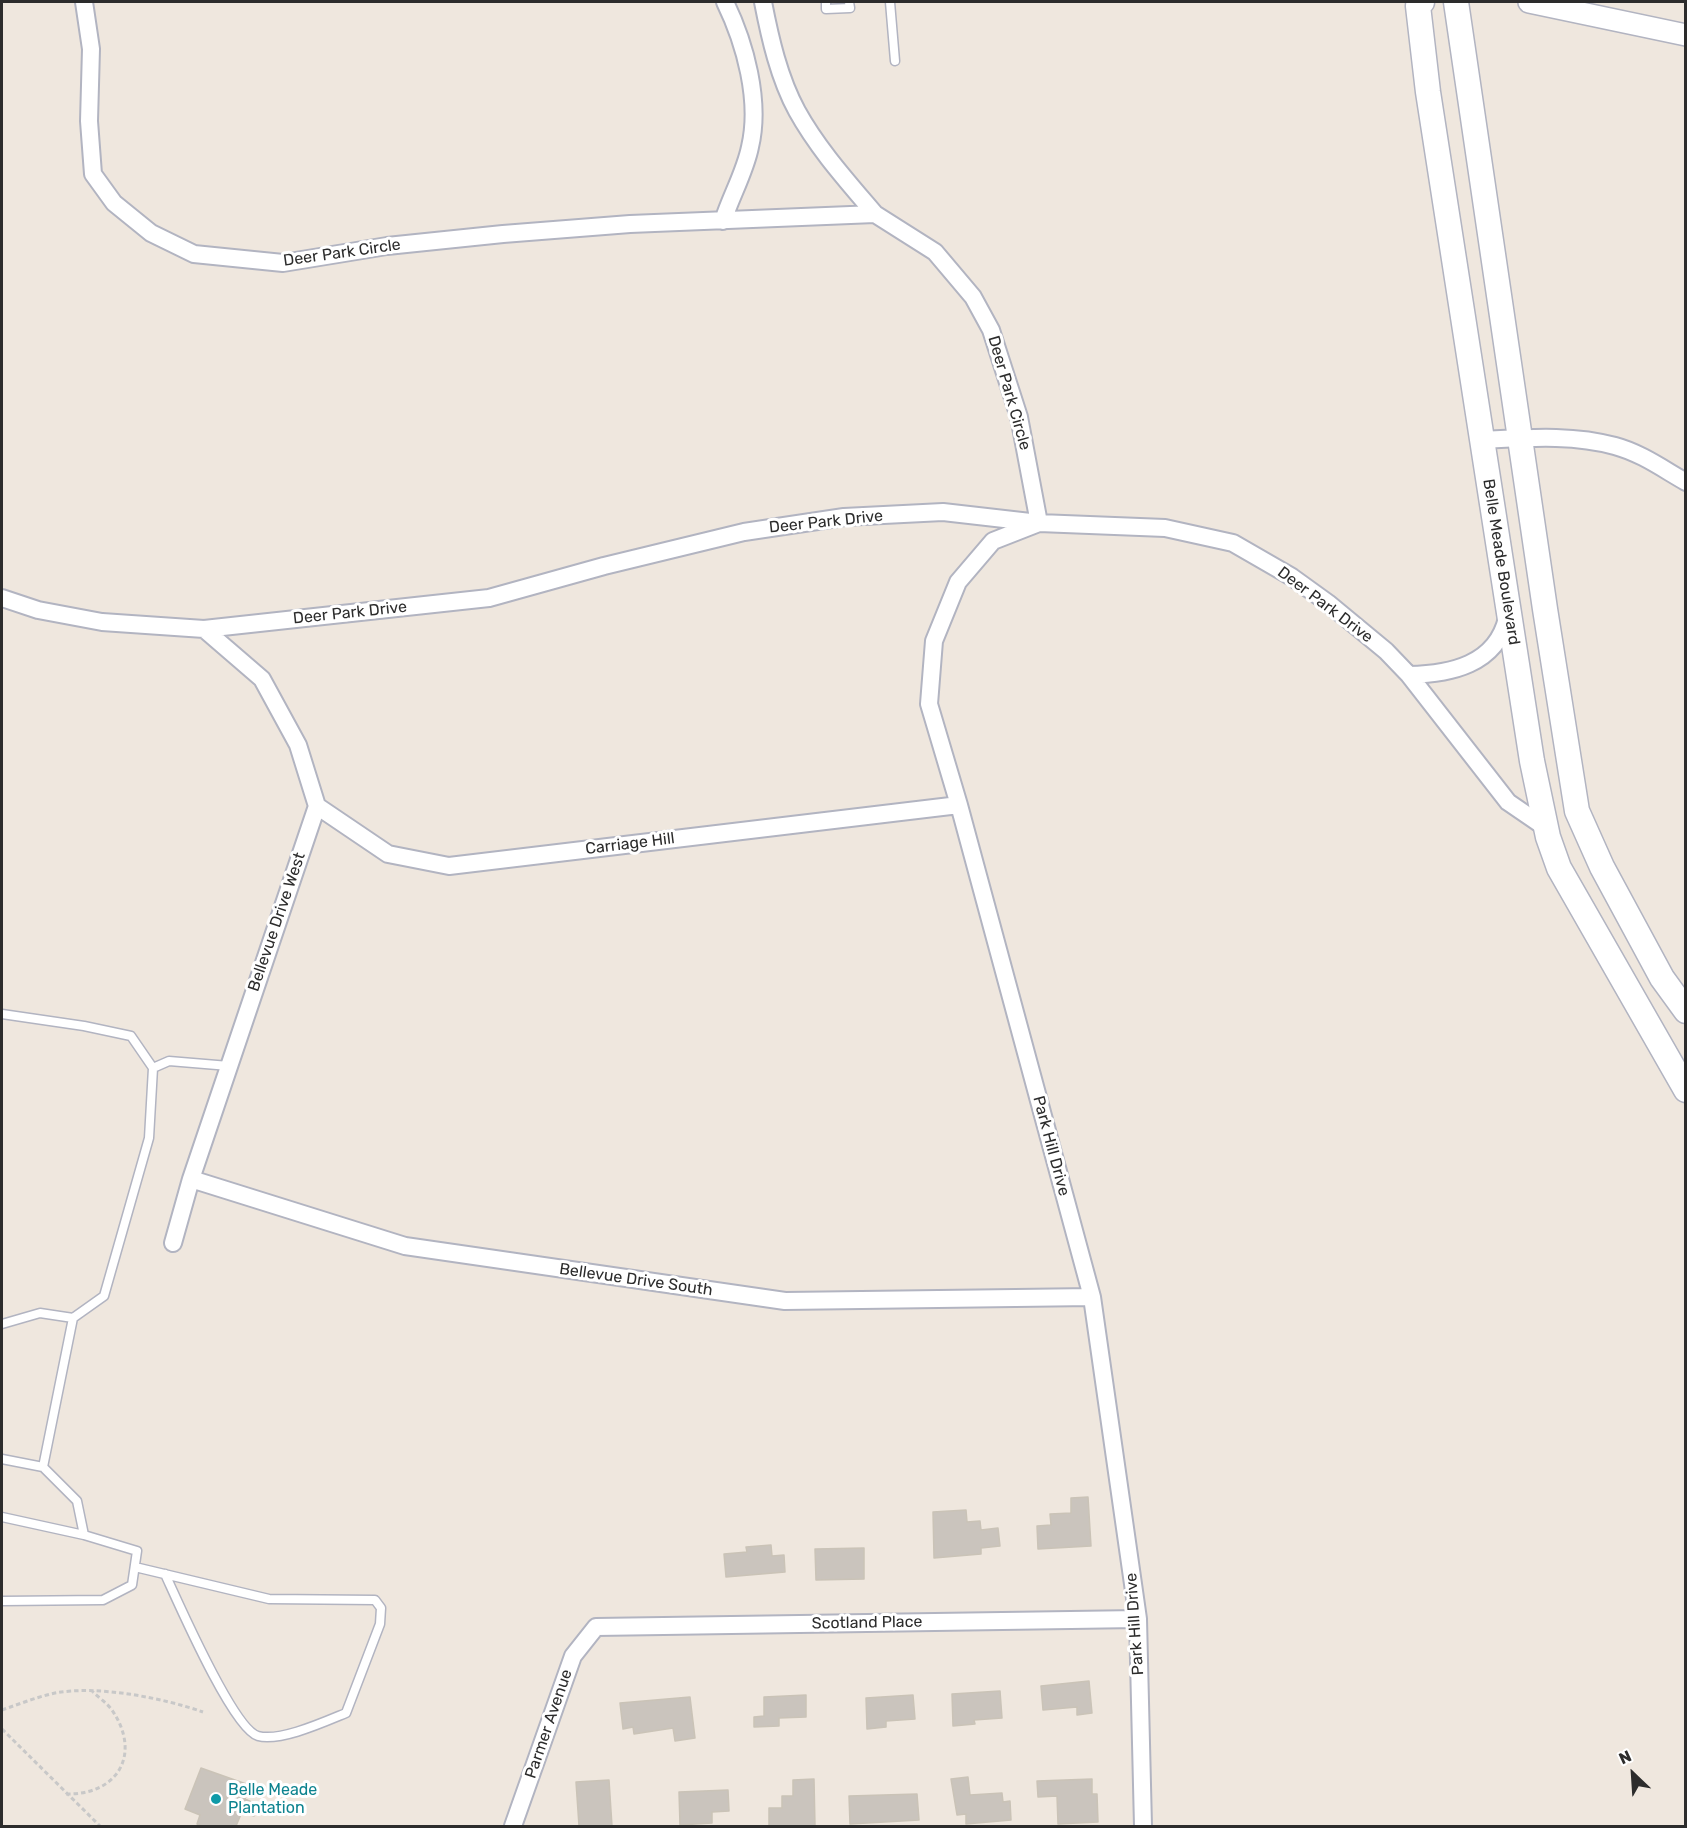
<!DOCTYPE html>
<style>
body{margin:0}
#map{position:relative;width:1687px;height:1828px;overflow:hidden;background:#efe7de;font-family:Rubik,sans-serif}
canvas{display:block}
.frame{position:absolute;inset:0;border:3px solid #2c2c2c;pointer-events:none}
.north{position:absolute;left:1603px;top:1744px;width:60px;height:60px;-webkit-text-stroke:4px #fff;paint-order:stroke;rotate:335deg;font-size:16px;font-weight:700;line-height:24px;text-align:center;color:#2c2c2c}
.north::after{content:'';display:block;margin:auto;width:21px;height:27px;background:#2c2c2c;clip-path:polygon(50% 0,100% 100%,50% 72%,0 100%)}
</style>
<div id="map">
<canvas width="1687" height="1828"></canvas>
<div class="frame"></div>
<div class="north">N</div>
</div>
<script>
const ctx = document.querySelector('canvas').getContext('2d');
ctx.lineJoin = 'round';
function fillPath(path, color) { ctx.fillStyle = color; ctx.fill(path, 'evenodd'); }
function stroke(path, color, width, dash) { ctx.strokeStyle = color; ctx.lineWidth = width; ctx.lineCap = dash ? 'butt' : 'round'; ctx.setLineDash(dash || []); ctx.stroke(path); }
function label(font, color, halo, rows, align = 'center') {
  ctx.font = font + ' Rubik,sans-serif'; ctx.lineWidth = 6; ctx.setLineDash([]); ctx.textBaseline = 'middle'; ctx.strokeStyle = halo; ctx.fillStyle = color; for (const [text, x, y, turn = 0] of rows) {
    ctx.save(); ctx.translate(x, y); ctx.rotate((+turn || 0) * Math.PI / 180); ctx.textAlign = isNaN(turn) ? turn : align; if (halo) ctx.strokeText(text, 0, 0); ctx.fillText(text, 0, 0); ctx.restore();
  }
}
const building = new Path2D(`
 M1088,1497L1091,1546L1038,1549L1037,1526L1051,1525L1050,1514L1071,1513V1498Z
 M966,1510L967,1522L980,1521L981,1530L998,1528L1000,1546L981,1548V1554L934,1558L933,1512Z
 M771,1545L772,1556L784,1555L785,1572L726,1577L724,1554L747,1552L746,1547Z
 M864,1548V1579L816,1580L815,1549Z
 M1089,1681L1092,1713L1077,1715V1707L1043,1710L1041,1686Z
 M1000,1691L1002,1718L974,1720L975,1724L953,1726L952,1694Z
 M806,1695V1717L779,1718V1726L754,1727V1717L764,1716V1697Z
 M913,1695L915,1719L886,1721V1727L867,1729L866,1698Z
 M690,1697L695,1738L675,1741L673,1728L634,1734L633,1727L623,1729L620,1703Z
 M201,1768L249,1785L245,1799L258,1805L254,1816L242,1812L236,1826H202L197,1824L200,1815L185,1809Z
 M968,1777L970,1795L1002,1793L1003,1802L1010,1801L1011,1820L966,1824V1814L957,1815L951,1779Z
 M814,1779L815,1826H769V1808H782V1796H793V1780Z
 M1092,1779V1794H1097L1098,1822L1058,1824L1057,1796L1038,1797L1037,1781Z
 M609,1780L612,1826H579L576,1782Z
 M728,1790L729,1811L712,1812V1823L680,1825L679,1792Z
 M917,1794L919,1820L850,1824L849,1796Z`);
fillPath(building, '#cac4bd');
stroke(building, '#cac3b7', 1.5);
const service = new Path2D(`
 M826,2V9L850,8L849,2
 M890,2L895,61
 M2,1014L84,1026L131,1036L153,1068L149,1138L104,1296L73,1318L43,1467L77,1501L84,1535L137,1551L132,1585L103,1600L2,1601
 M153,1068L169,1061L229,1066
 M2,1324L40,1313L73,1318
 M2,1459L43,1467
 M2,1517L84,1535
 M135,1567L269,1599L375,1600L381,1608L380,1624L346,1713C324,1722 280,1742 258,1736C233,1729 178,1602 165,1574`);
const minor = new Path2D(`
 M84,2L91,49L89,121L93,174L114,203L151,233L194,254L283,263L387,246L503,234L630,224L875,214L935,252L973,297L991,330L1019,417L1039,523L993,541L958,582L934,641L929,704L959,805L1092,1297L1138,1619L1143,1826
 M763,2C770,38 779,78 797,111C818,149 847,181 875,214
 M723,221C731,196 745,172 750,147C761,101 745,43 725,2
 M1481,440C1526,438 1572,434 1615,446C1641,453 1663,469 1686,482
 M2,598L38,610L102,622L204,629L489,598L604,566L744,532L844,517L943,512L1039,523L1165,528L1233,543L1292,577L1328,603L1386,651L1409,675L1508,802L1546,828
 M1409,675C1450,674 1496,665 1507,618
 M317,806L388,854L449,866L959,805
 M191,1179L405,1246L785,1301L1092,1297
 M173,1243L191,1179L317,806L298,745L262,679L204,629
 M513,1826L573,1656L596,1627L1138,1619`);
const tertiary = new Path2D(`
 M1529,2L1686,35`);
const secondary = new Path2D(`
 M1422,2L1418,6L1428,92L1532,761L1548,837L1559,868L1686,1090
 M1456,2L1545,609L1577,811L1602,867L1662,978L1686,1011`);
stroke(service, '#b2b4c1', 11);
stroke(minor, '#b2b4c1', 20);
stroke(tertiary, '#b2b4c1', 24);
stroke(secondary, '#b2b4c1', 27);
stroke(new Path2D(`
 M2,1710C19,1704 37,1697 55,1693C98,1685 163,1698 203,1712
 M2,1729L100,1826
 M66,1794C118,1795 142,1754 112,1710C107,1703 98,1697 92,1691`), '#c8c8c8', 3, [4.5, 3]);
stroke(service, '#fff', 8);
stroke(minor, '#fff', 16);
stroke(tertiary, '#fff', 21);
stroke(secondary, '#fff', 24);
for (const [x, y, r, color] of [
 [216,1799,6,"#0f9aa8"]
]) { const dot = new Path2D(); dot.arc(x, y, r, 0, 2 * Math.PI); ctx.fillStyle = color; ctx.fill(dot); stroke(dot, '#fff', 2); }
label('16px', '#2c2c2c', '#fff', [
 ["Deer Park Circle",342,253,-8],
 ["Deer Park Circle",1009,393,74],
 ["Deer Park Drive",826,522,-6],
 ["Belle Meade Boulevard",1501,562,81],
 ["Deer Park Drive",1325,605,37],
 ["Deer Park Drive",350,613,-6],
 ["Carriage Hill",630,844,-7],
 ["Bellevue Drive West",277,922,-71],
 ["Park Hill Drive",1051,1146,75],
 ["Bellevue Drive South",636,1280,8],
 ["Scotland Place",867,1623,-1],
 ["Park Hill Drive",1135,1624,-94],
 ["Parmer Avenue",549,1724,-71]
]);
label('16px', '#0d838f', '#fff', [
 ["Belle Meade",228,1790],
 ["Plantation",228,1808]
], 'left');
</script>
